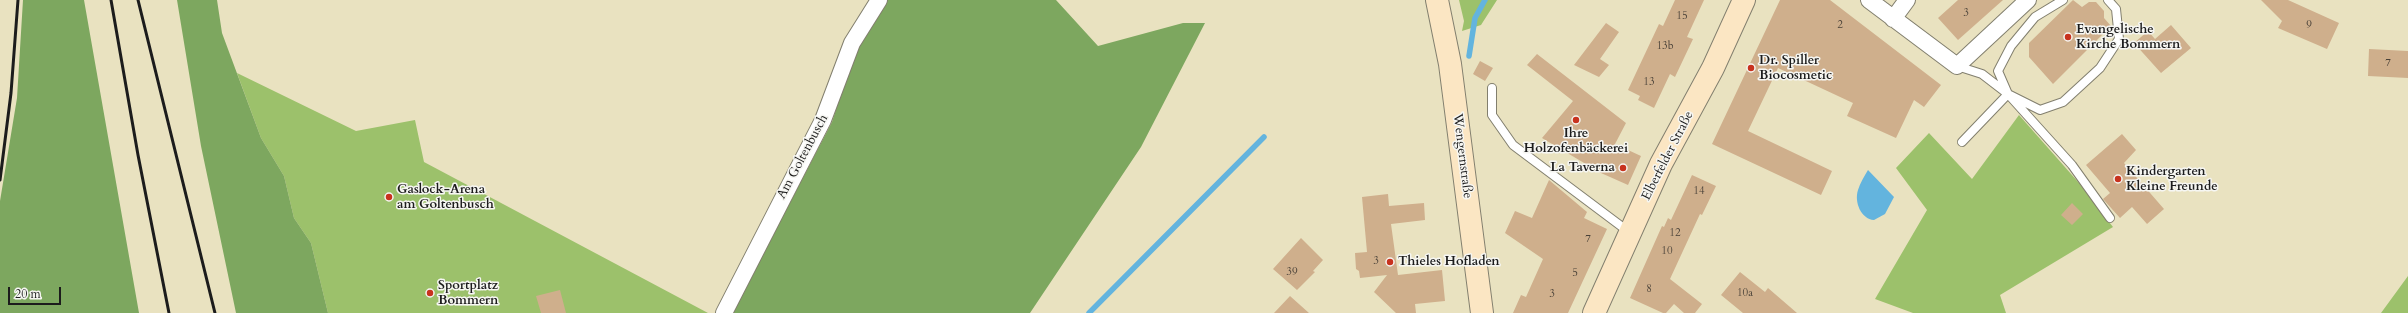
<!DOCTYPE html>
<meta charset="utf-8">
<style>
body{margin:0}
#map{position:relative;width:2408px;height:313px;overflow:hidden;background:#e9e2c0;font-family:Cardo,serif}
canvas{display:block}
.scale{position:absolute;left:8px;top:287px;width:53px;height:18px;box-sizing:border-box;border:2px solid #1c1c1c;border-top:0;padding-left:5px;font-size:12px;line-height:14px;white-space:nowrap;color:#1c1c1c;-webkit-text-stroke:3px #f6f6f2;paint-order:stroke}
</style>
<div id="map">
<canvas width="2408" height="313"></canvas>
<div class="scale">20 m</div>
</div>
<script>
const ctx = document.querySelector('canvas').getContext('2d');
ctx.lineJoin = 'round';
function fillPath(path, color) { ctx.fillStyle = color; ctx.fill(path, 'evenodd'); }
function stroke(path, color, width, dash) { ctx.strokeStyle = color; ctx.lineWidth = width; ctx.lineCap = dash ? 'butt' : 'round'; ctx.setLineDash(dash || []); ctx.stroke(path); }
function label(font, color, halo, rows, align = 'center') {
  ctx.font = font + ' Cardo,serif'; ctx.lineWidth = 3; ctx.setLineDash([]); ctx.textBaseline = 'middle'; ctx.strokeStyle = halo; ctx.fillStyle = color; for (const [text, x, y, turn = 0] of rows) {
    ctx.save(); ctx.translate(x, y); ctx.rotate((+turn || 0) * Math.PI / 180); ctx.textAlign = isNaN(turn) ? turn : align; if (halo) ctx.strokeText(text, 0, 0); ctx.fillText(text, 0, 0); ctx.restore();
  }
}
fillPath(new Path2D(`
 M1459,0H1497L1481,25L1462,31L1464,21Z
 M237,73L356,131L415,120L424,162L708,313H328L311,243L294,218L284,176L261,138Z
 M2019,115L2079,183L2113,227L2000,295L2006,313H1913L1875,299L1927,210L1896,168L1929,133L1972,179Z
 M2408,276V313H2381Z`), '#9cc16b');
fillPath(new Path2D(`
 M23,0H84L139,313H0V201L17,98Z
 M177,0H217L222,33L261,138L284,176L294,218L311,243L328,313H236L201,146Z
 M883,0H1056L1098,46L1183,23H1205L1141,147L1030,313H728L750,279L832,122L853,57Z`), '#7da75f');
fillPath(new Path2D(`
 M1868,170L1894,197L1885,214L1874,220C1861,219 1854,202 1858,190C1860,183 1864,177 1868,170Z`), '#63b4de');
stroke(new Path2D(`
 M1469,56L1475,18L1485,0
 M1089,313L1264,137`), '#63b4de', 5.5);
fillPath(new Path2D(`
 M1675,0H1704L1687,37L1693,39L1675,77L1670,74L1654,108L1638,100L1640,96L1628,90L1659,24L1663,26Z
 M1780,0H1830L1941,85L1924,107L1914,100L1896,138L1847,116L1853,103L1778,68L1748,131L1832,171L1821,195L1712,144Z
 M1958,0H2003L1958,40L1938,18Z
 M2073,0L2082,7L2089,2H2096L2104,11V18L2111,26L2053,84L2029,57V43Z
 M2261,0H2288L2339,23L2327,49L2278,28L2282,21Z
 M1606,23L1619,32L1600,59L1609,65L1599,77L1574,65Z
 M2171,25L2191,48L2161,73L2134,43L2148,31L2155,39Z
 M2369,49L2408,51V78L2368,76Z
 M1537,54L1626,123L1615,144L1641,156L1628,185L1601,173L1542,138L1573,101L1527,65Z
 M1480,61L1493,68L1485,81L1473,74Z
 M2122,134L2136,150L2124,163L2164,209L2147,224L2132,207L2120,218L2103,199L2110,193L2086,165Z
 M1692,175L1716,186L1702,215L1700,214L1670,279L1702,304L1695,313H1684L1674,304L1666,313H1663L1630,298L1662,226L1664,227L1668,218L1671,220Z
 M1549,180L1587,212L1584,218L1607,229L1568,313H1513L1521,295L1526,297L1543,259L1505,233L1515,211L1532,218Z
 M1388,194L1389,206L1424,203L1425,220L1391,224L1398,275L1442,270L1445,301L1415,304L1416,313H1396L1374,292L1387,275L1360,278L1359,271L1356,269L1355,253L1367,252L1362,197Z
 M2072,203L2083,214L2072,225L2061,215Z
 M1301,238L1323,260L1313,271L1315,272L1297,290L1273,269Z
 M1740,272L1765,292L1768,288L1797,313H1743L1721,295Z
 M560,290L566,313H541L536,296Z
 M1290,296L1309,313H1274Z`), '#cfaf8c');
const service = new Path2D(`
 M2063,0L2035,17L2011,46L1998,71L2008,94L2072,165L2110,218
 M1957,66L1982,74L2008,94L2040,110L2063,102L2100,68L2119,39L2116,9L2108,0
 M1492,88V115L1513,145L1629,232
 M1962,142L2008,94`);
const minor = new Path2D(`
 M1869,0L1957,66L2028,0
 M1893,19L1907,0
 M724,313L823,120L852,43L879,0`);
const secondary = new Path2D(`
 M1437,0L1450,64L1482,313
 M1594,313L1661,164L1713,68L1744,0`);
stroke(service, '#827f6e', 10);
stroke(minor, '#827f6e', 18);
stroke(secondary, '#827f6e', 24);
stroke(service, '#fff', 8);
stroke(minor, '#fff', 16);
stroke(secondary, '#fbe6c3', 22);
stroke(new Path2D(`
 M111,0L138,155L169,313
 M138,0L215,313
 M0,180L11,93L18,0`), '#1c1c1c', 3);
for (const [x, y, r, color] of [
 [2068,37,4,"#c8321e"],
 [1751,68,4,"#c8321e"],
 [1576,120,4,"#c8321e"],
 [1623,168,4,"#c8321e"],
 [2118,179,4,"#c8321e"],
 [389,197,4,"#c8321e"],
 [1390,262,4,"#c8321e"],
 [430,293,4,"#c8321e"]
]) { const dot = new Path2D(); dot.arc(x, y, r, 0, 2 * Math.PI); ctx.fillStyle = color; ctx.fill(dot); stroke(dot, '#f6f6f2', 1.5); }
label('11px', '#494138', null, [
 ["3",1966,13],
 ["15",1682,16],
 ["2",1840,25],
 ["9",2309,25],
 ["13b",1665,46],
 ["7",2388,63],
 ["13",1649,82],
 ["14",1699,191],
 ["12",1675,233],
 ["7",1588,239],
 ["10",1667,251],
 ["3",1376,261],
 ["39",1292,272],
 ["5",1575,273],
 ["8",1649,289],
 ["10a",1745,293],
 ["3",1552,294]
]);
label('bold 13px', '#1c1c1c', '#f6f6f2', [
 ["Evangelische",2076,30],
 ["Kirche Bommern",2076,45],
 ["Dr. Spiller",1759,61],
 ["Biocosmetic",1759,76],
 ["Ihre",1576,134,"center"],
 ["Holzofenbäckerei",1576,149,"center"],
 ["La Taverna",1615,168,"right"],
 ["Kindergarten",2126,172],
 ["Kleine Freunde",2126,187],
 ["Gaslock-Arena",397,190],
 ["am Goltenbusch",397,205],
 ["Thieles Hofladen",1398,262],
 ["Sportplatz",438,286],
 ["Bommern",438,301]
], 'left');
label('13px', '#1c1c1c', '#f6f6f2', [
 ["Wengernstraße",1462,156,83],
 ["Elberfelder Straße",1668,156,-63],
 ["Am Goltenbusch",803,157,-62]
]);
</script>
